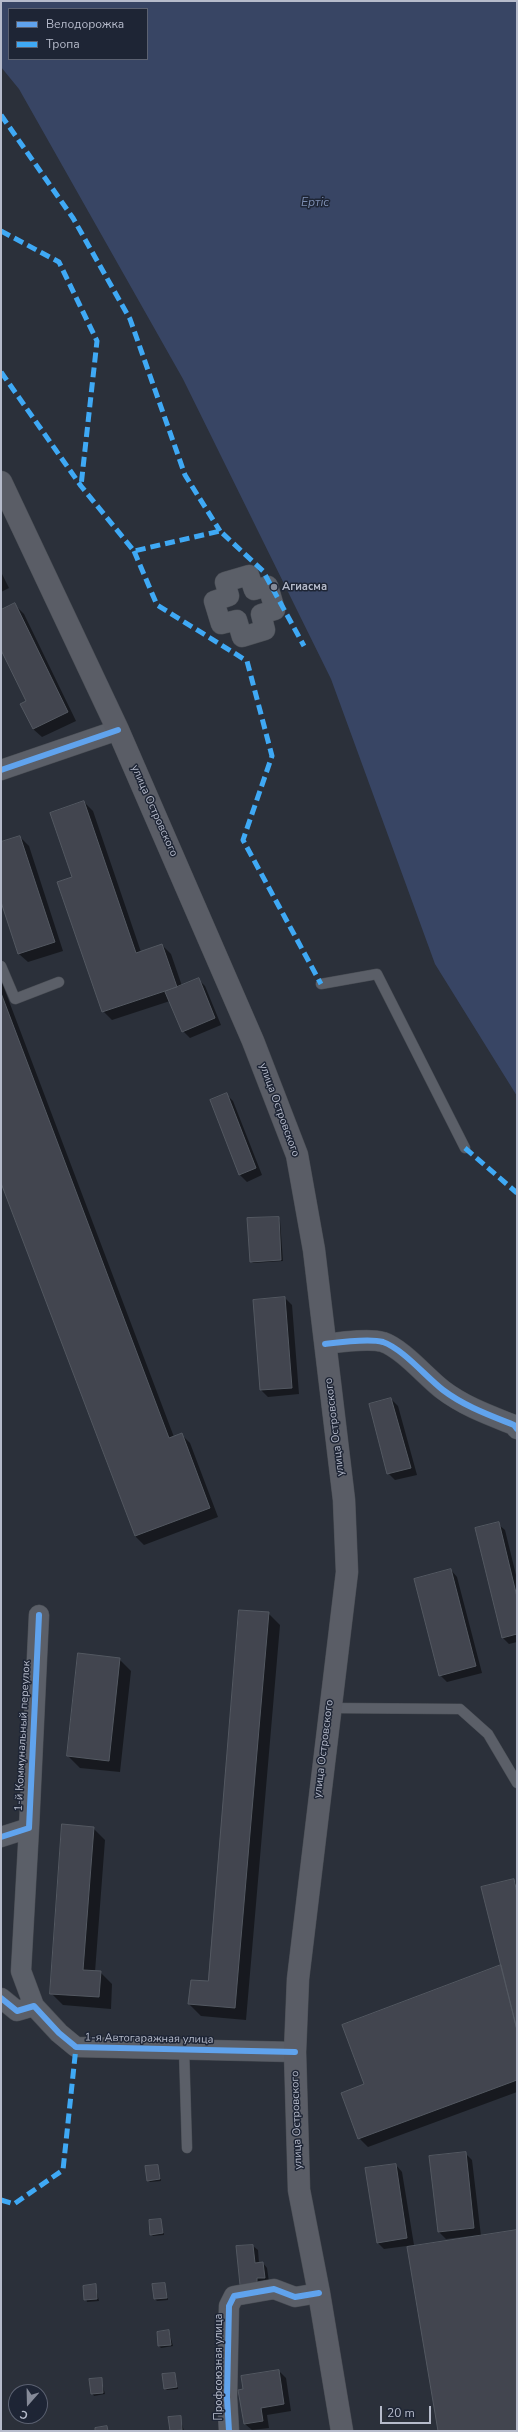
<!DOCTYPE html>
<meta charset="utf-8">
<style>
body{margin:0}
#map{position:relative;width:518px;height:2432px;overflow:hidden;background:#2b303a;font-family:"Nunito Sans",sans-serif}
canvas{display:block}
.frame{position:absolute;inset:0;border:2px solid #b6bbcb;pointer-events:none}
.legend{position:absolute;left:8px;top:8px;width:140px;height:52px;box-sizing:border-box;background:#1e2535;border:1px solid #5b6171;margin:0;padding:5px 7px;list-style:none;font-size:12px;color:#b6bbcb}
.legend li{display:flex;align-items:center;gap:8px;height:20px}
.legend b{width:20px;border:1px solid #5b6171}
.north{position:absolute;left:8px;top:2384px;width:40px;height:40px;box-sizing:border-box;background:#1e2535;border:1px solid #5b6171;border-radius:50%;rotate:200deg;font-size:11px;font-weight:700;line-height:16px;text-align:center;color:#b6bbcb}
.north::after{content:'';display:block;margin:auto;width:14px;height:18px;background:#858a98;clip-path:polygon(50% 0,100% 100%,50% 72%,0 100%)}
.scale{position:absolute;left:380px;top:2406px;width:51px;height:18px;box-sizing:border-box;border:2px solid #b6bbcb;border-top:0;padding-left:5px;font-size:12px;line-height:14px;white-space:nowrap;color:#b6bbcb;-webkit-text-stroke:3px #1e2535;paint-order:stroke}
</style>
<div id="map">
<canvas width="518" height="2432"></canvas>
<div class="frame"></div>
<ul class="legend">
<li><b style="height:5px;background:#60a3ed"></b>Велодорожка</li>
<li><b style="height:5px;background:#3fa9f5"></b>Тропа</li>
</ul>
<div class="north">С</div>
<div class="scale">20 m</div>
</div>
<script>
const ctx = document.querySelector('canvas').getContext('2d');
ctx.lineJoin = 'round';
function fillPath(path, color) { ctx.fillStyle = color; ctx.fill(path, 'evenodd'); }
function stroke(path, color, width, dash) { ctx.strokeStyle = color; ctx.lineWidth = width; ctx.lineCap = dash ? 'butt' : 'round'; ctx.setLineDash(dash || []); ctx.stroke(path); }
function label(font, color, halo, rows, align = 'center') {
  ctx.font = font + ' "Nunito Sans",sans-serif'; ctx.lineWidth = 3; ctx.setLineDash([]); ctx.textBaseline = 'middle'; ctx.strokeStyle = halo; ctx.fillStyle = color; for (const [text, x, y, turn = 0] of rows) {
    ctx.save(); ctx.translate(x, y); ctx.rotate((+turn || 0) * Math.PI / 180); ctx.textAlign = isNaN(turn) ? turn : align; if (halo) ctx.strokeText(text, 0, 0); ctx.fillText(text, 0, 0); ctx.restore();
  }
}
fillPath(new Path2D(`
 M1,1H517V1096L435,964L331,679L183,379L19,89L1,67ZM9,9H147V59H9Z`), '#384564');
fillPath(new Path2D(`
 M1,572L9,588L1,592Z
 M15,605L24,614L76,721L42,737L33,729L27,701L3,653H1V611Z
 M84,802L93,811L141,952L162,945L171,954L182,986L198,979L205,986L221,1025L190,1038L183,1031L170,1001L112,1020L103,1011L73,877Z
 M20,837L29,846L63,951L28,962L19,954L1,899V843Z
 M1,980L174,1437L181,1434L190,1443L218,1517L144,1545L135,1536L1,1180Z
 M226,1094L233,1101L262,1175L247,1182L240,1175L211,1100Z
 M278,1218L280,1220L283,1261L253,1263L251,1261Z
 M285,1298L292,1305L299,1394L268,1397L261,1390Z
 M391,1399L398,1406L417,1475L395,1480L388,1473Z
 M498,1524L505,1530L517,1579V1642L509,1644L502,1637Z
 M451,1570L457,1577L482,1673L447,1682L440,1675Z
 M268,1613L280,1625L246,2020L201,2016L189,2004L209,1982Z
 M119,1659L131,1671L120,1772L80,1768L68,1756Z
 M93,1828L105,1840L95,1972H100L112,1984L111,2009L63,2005L51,1993Z
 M513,1880L517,1884V2092L368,2147L359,2138L366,2084L502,1966Z
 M465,2153L472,2160L481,2236L517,2231V2431H439L479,2237V2235L446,2239L439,2232Z
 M396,2165L402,2172L414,2245L384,2249L378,2243Z
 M158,2166L161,2181L150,2182L148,2180Z
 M161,2220L164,2235L153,2236L151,2234Z
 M253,2246L258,2250L259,2263H263L267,2268L269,2282L246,2289L238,2247Z
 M165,2284L168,2300L157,2301L155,2299Z
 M95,2285L99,2301L87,2302L84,2287Z
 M169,2331L173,2346L161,2348L159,2346Z
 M279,2371L286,2378L291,2411L267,2415L269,2428L252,2430L245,2424Z
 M175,2374L178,2389L167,2390L165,2388Z
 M101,2379L105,2394L94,2396L92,2393Z
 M180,2417L184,2431H171L169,2418Z`), '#0007');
const building = new Path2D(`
 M15,603L68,712L33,729L20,704L26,701L1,650V610Z
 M84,801L136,953L162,944L177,987L102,1012L57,882L72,877L50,813Z
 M20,836L55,942L18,954L1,902V842Z
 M199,978L215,1018L182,1032L165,992Z
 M1,993L169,1438L182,1433L210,1508L135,1536L1,1183Z
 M227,1093L256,1168L239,1175L210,1100Z
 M279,1217L281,1260L250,1262L247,1218Z
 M285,1297L292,1388L260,1390L253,1300Z
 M391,1398L411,1468L387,1474L369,1404Z
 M499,1522L517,1597V1634L502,1638L475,1528Z
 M451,1569L476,1666L439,1676L414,1579Z
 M239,1610L269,1612L235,2008L188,2004L191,1980L208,1981Z
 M78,1653L120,1658L109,1761L67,1756Z
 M62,1824L94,1827L83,1970L101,1971L99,1997L50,1994Z
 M514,1879L517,1893V2030L481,1887Z
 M501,1965L517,2030V2080L358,2139L341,2093L364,2084L342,2025Z
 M466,2152L474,2228L438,2232L429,2156Z
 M396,2164L407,2238L377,2243L365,2168Z
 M158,2165L160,2179L147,2181L145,2166Z
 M161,2219L163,2233L150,2235L149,2220Z
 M517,2230V2431H438L407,2247Z
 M253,2245L255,2263L263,2262L265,2278H257V2284L240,2285L236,2246Z
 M165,2283L167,2298L154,2299L152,2284Z
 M96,2284L97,2299L84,2300L83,2286Z
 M169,2330L171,2345L158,2346L157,2332Z
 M279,2370L284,2404L261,2408L263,2421L244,2424L238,2390L243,2389L241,2376Z
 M175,2373L177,2387L164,2389L162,2374Z
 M102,2378L103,2393L91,2394L89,2379Z
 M181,2416L182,2430L170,2431L168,2417Z
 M107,2426L108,2431H95V2428Z`);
fillPath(building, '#42454f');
stroke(building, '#535861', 1);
const lane = new Path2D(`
 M1,966L15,999L59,982
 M321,984L377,974L465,1148
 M329,1708L460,1709L488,1734L517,1783
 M184,2049L187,2148`);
const street = new Path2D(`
 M249,575L254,590L268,586L275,610L261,614L265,630L242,637L237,620L221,624L214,601L229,596L225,582Z
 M1,770L118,730
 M325,1344C341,1342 369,1338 383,1342C403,1349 426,1377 443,1390C464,1406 489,1415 514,1425L517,1429
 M29,1828L21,1971L34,2006
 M1,1837L29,1828L39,1615
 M1,1998L17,2011L34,2006L59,2033L76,2047L295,2052
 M229,2431L227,2397L229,2306L234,2296L274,2289L295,2297L319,2293`);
const secondary = new Path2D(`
 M1,482L118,730L253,1041L297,1155L314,1250L344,1500L347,1572L298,1979L295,2052L299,2190L319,2293L342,2431`);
stroke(lane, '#494d54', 11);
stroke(street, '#494d54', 21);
stroke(secondary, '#494d54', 23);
stroke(lane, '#5b5f68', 10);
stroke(street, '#5b5f68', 20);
stroke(secondary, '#5a5d66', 22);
stroke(new Path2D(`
 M1,115L73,218L130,319L185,475L220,531
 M1,231L59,262L97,341L81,486
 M1,372L81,486L134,551L220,531L263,571L304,646
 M134,551L157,605L247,661L272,756L243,840L321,984
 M465,1148L517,1193
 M1,2200L14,2204L63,2170L76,2047`), '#3fa9f5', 5, [10, 5]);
stroke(new Path2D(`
 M1,770L118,730
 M325,1344C341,1342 369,1338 383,1342C403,1349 426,1377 443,1390C464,1406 489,1415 514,1425L517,1429
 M1,1837L29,1828L39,1615
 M1,1998L17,2011L34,2006L59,2033L76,2047L295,2052
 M229,2431L227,2397L229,2306L234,2296L274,2289L295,2297L319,2293`), '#60a3ed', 6);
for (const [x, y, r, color] of [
 [274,587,4,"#858a98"]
]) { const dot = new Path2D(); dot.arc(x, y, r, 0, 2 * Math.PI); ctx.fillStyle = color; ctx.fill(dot); stroke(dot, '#1e2535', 1.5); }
label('bold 11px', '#b6bbcb', '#1e2535', [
 ["Агиасма",282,587]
], 'left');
label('11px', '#b6bbcb', '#1e2535', [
 ["улица Островского",154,811,66],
 ["улица Островского",279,1110,70],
 ["улица Островского",335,1427,-97],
 ["1-й Коммунальный переулок",23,1736,-87],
 ["улица Островского",324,1749,-83],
 ["1-я Автогаражная улица",149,2039,1],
 ["улица Островского",297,2120,-92],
 ["Профсоюзная улица",219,2367,-90]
]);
label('italic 12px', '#7d8eb2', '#1e2535', [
 ["Ертіс",315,203]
]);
</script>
